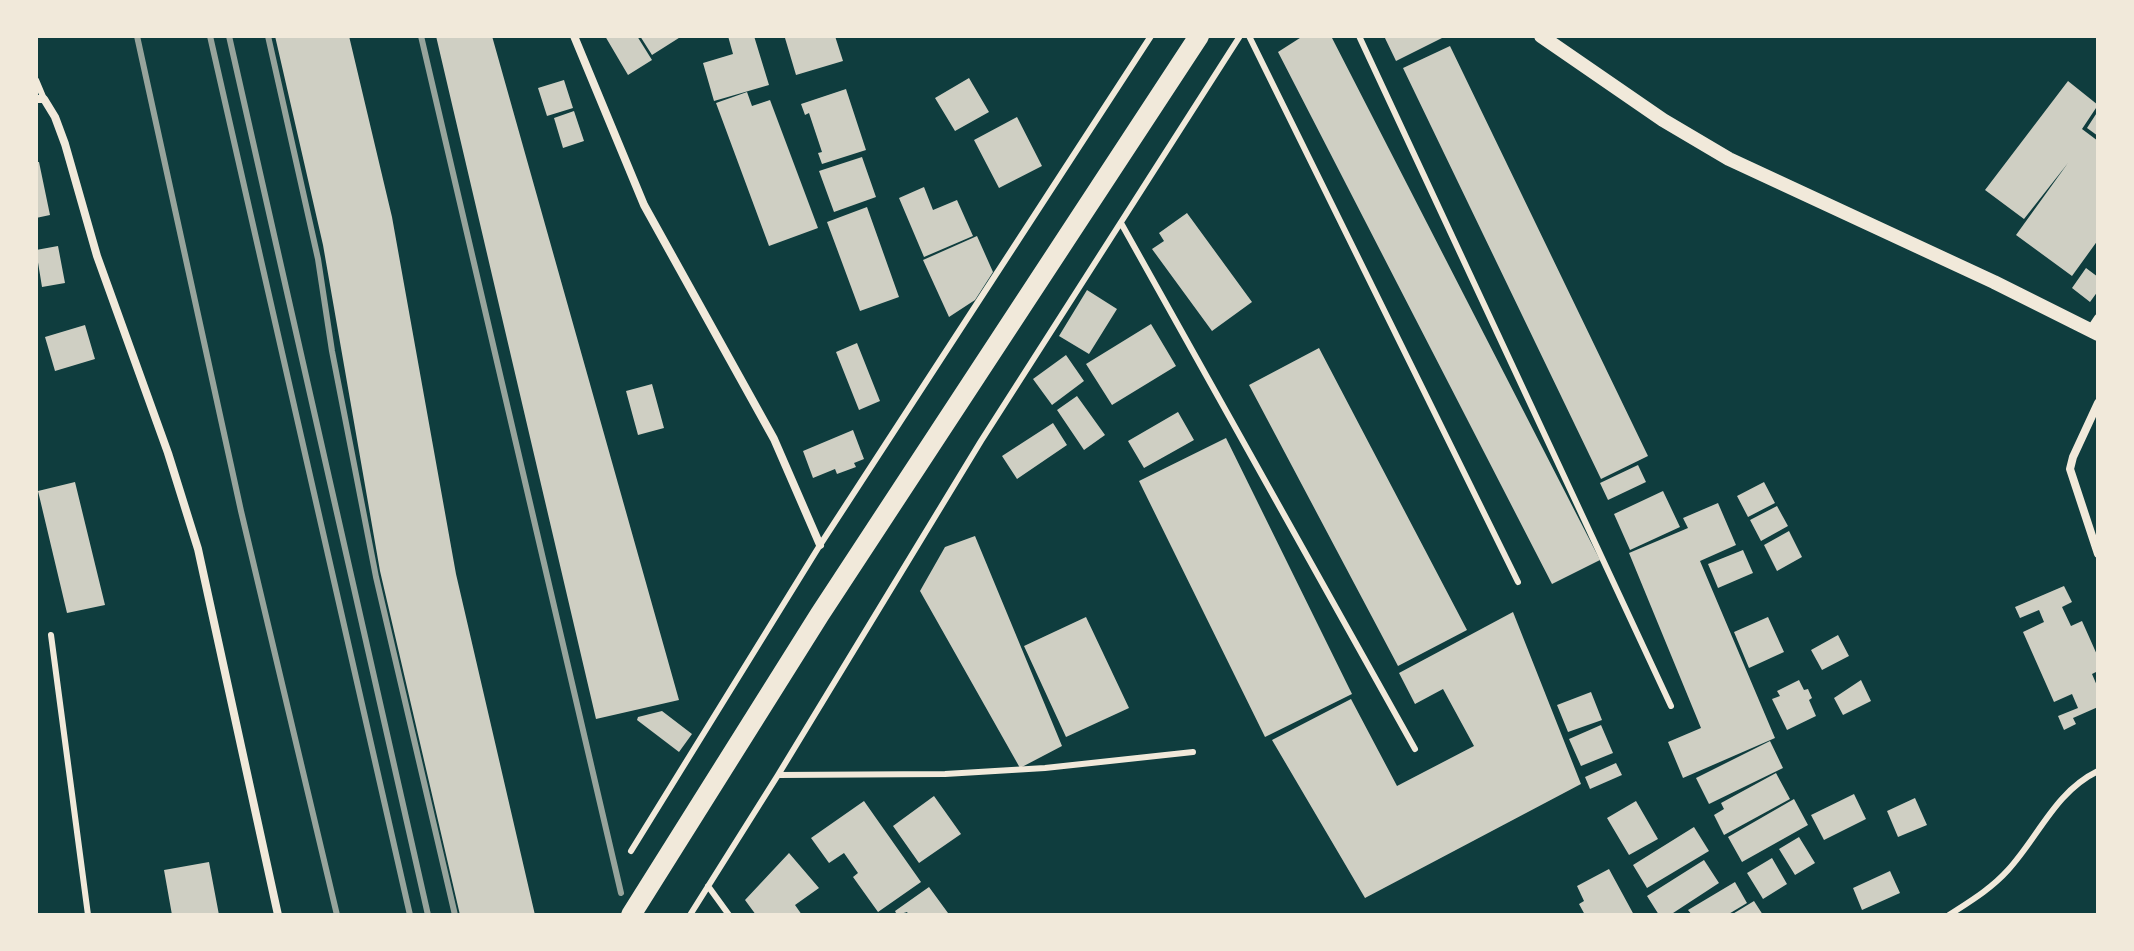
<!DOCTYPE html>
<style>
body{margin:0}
#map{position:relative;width:2134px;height:951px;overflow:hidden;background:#0f3d3e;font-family:"DejaVu Sans",sans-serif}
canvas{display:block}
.frame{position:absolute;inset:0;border:38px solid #f1e9da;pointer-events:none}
</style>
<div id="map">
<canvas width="2134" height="951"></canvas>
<div class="frame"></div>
</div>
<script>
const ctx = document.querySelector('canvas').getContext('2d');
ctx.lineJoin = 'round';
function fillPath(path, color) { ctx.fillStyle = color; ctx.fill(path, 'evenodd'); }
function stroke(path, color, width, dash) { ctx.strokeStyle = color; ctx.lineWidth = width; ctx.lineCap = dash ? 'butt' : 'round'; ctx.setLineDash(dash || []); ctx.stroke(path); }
fillPath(new Path2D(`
 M275,36H349L392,217L456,574L535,915H460L380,571L323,245Z
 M436,36H492L679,700L596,719Z
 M605,36H637L652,60L628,75Z
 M640,36H682L652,55Z
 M728,36H754L769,85L714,101L703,63L733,54Z
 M793,36H835L843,61L796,75L785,38Z
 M1303,36H1331L1600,560L1552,584L1278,52Z
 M1384,36H1446L1396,61Z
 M1450,46L1648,456L1601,479L1403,68Z
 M969,78L989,112L955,131L935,98Z
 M564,80L573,108L547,116L538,88Z
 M2068,81L2098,105L2082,129L2098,141V240L2072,276L2016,235L2068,163L2024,219L1985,190Z
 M846,89L866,150L822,164L818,153L822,152L809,113L805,115L801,104Z
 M747,92L752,106L770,100L818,228L769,246L716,103Z
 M574,111L584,141L563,148L554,118Z
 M2098,111V136L2087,128Z
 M1017,117L1042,166L999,188L974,140Z
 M862,157L876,197L834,212L819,171Z
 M36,162H39L50,215L36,218Z
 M924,187L933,210L957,200L973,236L924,257L899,198Z
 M867,207L899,297L860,311L827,222Z
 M1187,213L1252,302L1212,331L1152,249L1164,241L1159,233Z
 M977,236L993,272L975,300L949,317L923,260Z
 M58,246L65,283L42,287L36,250Z
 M2086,268L2098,277V291L2090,302L2072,288Z
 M1087,290L1117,309L1089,354L1059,336Z
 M1151,324L1176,366L1112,405L1086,364Z
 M85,325L95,359L55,371L45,337Z
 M857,343L880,401L859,410L836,352Z
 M1319,348L1467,630L1398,666L1249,385Z
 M1066,355L1084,381L1052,405L1033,379Z
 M652,384L664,428L638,435L626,391Z
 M1077,396L1105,435L1084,450L1057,410Z
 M1178,412L1194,440L1144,468L1128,441Z
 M1053,423L1067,445L1017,479L1002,456Z
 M853,430L864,459L854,463L856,467L837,474L835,469L813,478L803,451Z
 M1226,438L1352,694L1265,737L1139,481Z
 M1638,465L1646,482L1608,500L1600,483Z
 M75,482L105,605L67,613L38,491Z
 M1764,482L1775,503L1748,517L1737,496Z
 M1663,491L1680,527L1630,550L1614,514Z
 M1718,503L1736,545L1700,561L1775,738L1683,778L1668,742L1701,728L1629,553L1688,528L1683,518Z
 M1777,506L1788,526L1761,541L1750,520Z
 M1789,531L1802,557L1777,571L1764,545Z
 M975,536L1062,746L1020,768L920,591L945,547Z
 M1743,550L1753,573L1718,588L1708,564Z
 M2064,586L2072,602L2062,607L2071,626L2082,621L2098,657V671L2092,674L2098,688V707L2073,718L2076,724L2064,730L2058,716L2078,708L2072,694L2054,702L2023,632L2044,622L2039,610L2020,618L2015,607Z
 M1513,612L1581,784L1365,898L1272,740L1351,699L1397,786L1474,746L1443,689L1415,704L1399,673Z
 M1086,617L1129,708L1066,737L1024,646Z
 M1768,617L1784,652L1749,668L1734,632Z
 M1838,635L1849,656L1822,670L1811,650Z
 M1799,680L1804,690L1808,689L1812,698L1809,700L1816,716L1787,730L1772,699L1780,696L1777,691Z
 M1861,680L1871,701L1843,715L1834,698Z
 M1591,692L1602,720L1568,732L1557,705Z
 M662,711L692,734L679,752L637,720L638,717Z
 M1601,725L1613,753L1581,766L1569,739Z
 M1770,741L1783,768L1709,804L1696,778Z
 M1616,763L1622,775L1590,789L1585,777Z
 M1776,773L1790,799L1724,835L1714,815L1724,809L1721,803Z
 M1854,794L1866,819L1824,840L1811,815Z
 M934,796L961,834L919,863L893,826Z
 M1915,798L1927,825L1898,837L1887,811Z
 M1794,799L1808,825L1742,862L1728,837Z
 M864,801L921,882L878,912L853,877L858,873L844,853L829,863L811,838Z
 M1636,801L1658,839L1629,855L1607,818Z
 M1694,827L1709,851L1647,888L1633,865Z
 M1799,837L1815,863L1795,875L1779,849Z
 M789,853L819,888L795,905L802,915H756L745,900Z
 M1772,858L1787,884L1763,899L1747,873Z
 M1704,860L1719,883L1670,915H1659L1647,896Z
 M209,862L219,915H172L164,870Z
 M1609,869L1634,915H1585L1579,904L1584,901L1577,886Z
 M1890,871L1900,893L1862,910L1853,888Z
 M1735,882L1747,903L1727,915H1692L1688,910Z
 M929,887L948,913L944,915H909L907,912L897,915L895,911Z
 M1754,901L1763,915H1731Z`), '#cfcfc3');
stroke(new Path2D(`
 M1249,36L1518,582
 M1359,36L1671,706
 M36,80L44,99
 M1121,223L1415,749
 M51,635L88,915
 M778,775L981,441L1240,36
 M631,851L820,545L1151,36
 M708,886L729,915
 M690,915L778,775L945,774L1045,768L1193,752
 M1949,915C1969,902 1991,889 2008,870C2039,836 2055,792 2098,771`), '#f1e9da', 6);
stroke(new Path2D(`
 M574,36L644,205L774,439L820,545
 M36,99H44L55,117L65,144L97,256L168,453L198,549L278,915
 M2090,330L2098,318
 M2098,403L2073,457L2070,469L2098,554`), '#f1e9da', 8);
stroke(new Path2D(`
 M1541,36L1663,120L1729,159L1994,282L2098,334`), '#f1e9da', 14);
stroke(new Path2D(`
 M631,915L820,614L1199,36`), '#f1e9da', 20);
stroke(new Path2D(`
 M137,36L241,511L337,915
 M210,36L410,915
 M229,36L428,915
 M268,36L318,259L332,351L376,577L455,915
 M421,36L621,893`), '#97a49c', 6);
</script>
